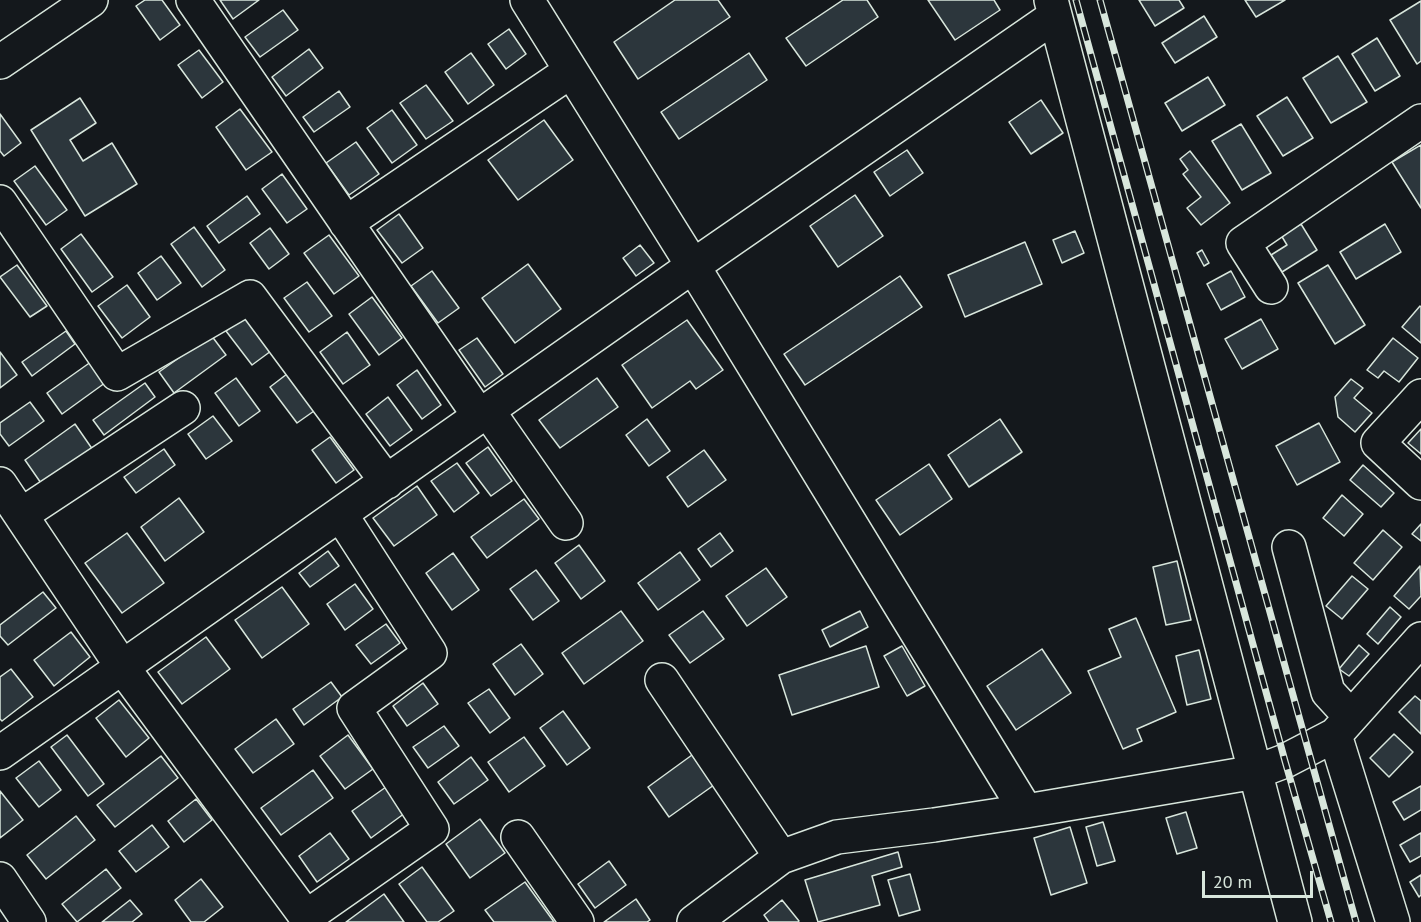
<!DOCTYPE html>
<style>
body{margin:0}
#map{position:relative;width:1421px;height:922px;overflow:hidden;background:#14181c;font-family:"PT Sans",sans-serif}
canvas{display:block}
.scale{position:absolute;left:1202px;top:871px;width:111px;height:27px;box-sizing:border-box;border:3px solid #d8e6dc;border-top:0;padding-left:8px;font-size:18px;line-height:21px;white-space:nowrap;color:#d8e6dc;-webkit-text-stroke:4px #14181c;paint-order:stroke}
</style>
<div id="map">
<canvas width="1421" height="922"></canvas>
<div class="scale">20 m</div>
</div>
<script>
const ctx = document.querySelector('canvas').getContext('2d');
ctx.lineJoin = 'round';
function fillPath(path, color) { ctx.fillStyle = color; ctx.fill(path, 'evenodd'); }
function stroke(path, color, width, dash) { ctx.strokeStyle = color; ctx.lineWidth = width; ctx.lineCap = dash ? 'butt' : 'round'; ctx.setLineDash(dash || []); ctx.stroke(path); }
const building = new Path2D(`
 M145,0H162L180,25L160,40L136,6Z
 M220,0H259L233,19Z
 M675,0H718L730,17L638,79L614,42Z
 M843,0H867L878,17L806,66L786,38Z
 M928,0H994L1000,10L955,40Z
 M1139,0H1179L1184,8L1155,26Z
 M1245,0H1285L1256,17Z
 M1421,1V61L1417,64L1390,20Z
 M283,10L298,30L260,57L245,37Z
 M1204,16L1217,37L1175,63L1162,43Z
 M509,29L526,54L506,69L488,44Z
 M1377,38L1400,76L1375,91L1352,54Z
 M309,49L323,68L286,96L272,77Z
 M199,50L223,82L202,98L178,65Z
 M471,53L494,85L468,104L445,72Z
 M749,53L767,80L679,139L661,112Z
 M1338,56L1367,102L1331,123L1303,78Z
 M1208,77L1225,105L1182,131L1165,103Z
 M426,85L453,121L426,139L400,103Z
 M339,91L350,107L314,132L303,117Z
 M1287,97L1313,138L1283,156L1257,116Z
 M80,98L96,123L70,140L83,161L112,143L137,184L85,216L31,130Z
 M1041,100L1063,133L1031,154L1009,122Z
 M240,109L272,152L246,170L216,127Z
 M392,110L417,145L392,163L367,128Z
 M0,114L21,143L4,156L0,151Z
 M544,120L573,160L518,200L488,160Z
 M1241,124L1271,173L1242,190L1212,141Z
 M356,142L379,174L349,195L326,163Z
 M1421,145V208L1392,162Z
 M907,150L923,173L890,196L874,172Z
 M1190,151L1230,203L1201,225L1187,208L1201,197L1183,174L1188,170L1180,159Z
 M35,166L67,210L46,225L14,181Z
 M282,174L307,209L287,223L262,189Z
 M855,195L883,236L838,267L810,226Z
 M247,196L260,214L219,243L207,226Z
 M399,214L423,248L402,263L377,230Z
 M1301,224L1317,250L1282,272L1271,255L1287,245L1281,235Z
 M1385,224L1401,252L1356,279L1340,252Z
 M194,227L225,270L202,287L171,244Z
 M270,228L289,254L269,269L250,243Z
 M1075,231L1084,253L1062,263L1053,240Z
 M81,234L113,277L92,292L61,249Z
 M329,235L359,276L334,294L304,253Z
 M1025,242L1042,284L965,317L948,275Z
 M640,245L654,263L636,276L623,258Z
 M1202,250L1209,263L1204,266L1197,253Z
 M161,256L181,283L157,300L138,273Z
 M528,264L561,309L515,343L482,298Z
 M17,265L47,306L30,317L0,277Z
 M1328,265L1365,325L1335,344L1298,283Z
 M432,271L459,308L438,323L411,286Z
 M1231,271L1245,297L1221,310L1207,284Z
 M900,276L922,307L805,385L784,354Z
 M307,282L332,316L309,332L284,298Z
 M127,285L150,317L122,338L98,306Z
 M372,297L402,338L379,355L349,314Z
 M1420,306L1421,307V343L1402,327Z
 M246,316L271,351L252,365L226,331Z
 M1261,319L1278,349L1242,369L1225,339Z
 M687,320L723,370L696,389L690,381L652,408L622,365Z
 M66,331L75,344L32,376L22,362Z
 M347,332L370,365L343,384L320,352Z
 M211,335L226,355L174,393L159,372Z
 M477,338L503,374L485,387L459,350Z
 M1393,338L1418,358L1399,382L1384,371L1378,378L1367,370Z
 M0,352L17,375L0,388Z
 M95,359L109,380L62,414L47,393Z
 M417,370L441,405L422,419L397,385Z
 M287,374L314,411L297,423L270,387Z
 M236,378L260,411L239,426L215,393Z
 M597,378L618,407L560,448L539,420Z
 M1351,379L1363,388L1354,398L1372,413L1355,432L1338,417L1335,397Z
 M145,383L155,397L104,435L93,420Z
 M388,397L412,430L390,446L366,414Z
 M30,402L44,421L9,446L0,434V423Z
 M213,416L232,441L206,459L188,434Z
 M647,419L670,451L649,466L626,435Z
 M1000,419L1022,452L969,487L948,455Z
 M1319,423L1340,462L1297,485L1276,446Z
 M75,424L93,450L43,486L25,460Z
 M1421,429V454L1408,443Z
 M330,437L354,470L336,483L312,450Z
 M488,447L512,481L491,496L466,463Z
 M164,449L175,465L136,493L124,477Z
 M704,450L726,480L688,507L667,477Z
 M457,463L479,493L454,512L431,481Z
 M929,464L952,499L900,535L876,500Z
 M1363,465L1394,493L1381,507L1350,480Z
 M417,486L437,515L394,546L373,518Z
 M1342,495L1363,514L1344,536L1323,518Z
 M179,498L204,532L165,561L141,527Z
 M524,499L539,519L487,558L471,537Z
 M1421,524V541L1412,534Z
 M1383,530L1402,547L1373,580L1354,563Z
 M127,533L164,583L122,613L85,563Z
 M720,533L733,551L711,567L698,549Z
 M579,545L605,581L581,599L555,563Z
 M328,551L339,566L310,587L299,573Z
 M680,552L700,580L658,610L638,583Z
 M453,553L479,590L452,610L426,573Z
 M1177,561L1191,620L1166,625L1153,567Z
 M1420,566L1421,596L1409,609L1394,596Z
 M766,568L787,597L747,626L726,596Z
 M536,570L559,601L533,620L510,589Z
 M1352,576L1368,589L1342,619L1326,606Z
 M355,584L373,609L345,630L327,604Z
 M282,587L309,624L262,658L235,620Z
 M43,592L56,608L8,645L0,636V625Z
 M1390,607L1401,617L1378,644L1367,634Z
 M621,611L643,641L584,684L562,653Z
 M703,611L724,639L690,663L669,635Z
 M860,611L868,627L830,647L822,630Z
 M1136,618L1176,712L1137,729L1142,741L1123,749L1088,671L1121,657L1109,629Z
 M386,624L400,643L371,664L356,645Z
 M71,632L90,657L54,686L34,660Z
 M206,637L230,669L182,704L158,672Z
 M521,644L543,674L515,695L493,664Z
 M1359,645L1369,654L1349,676L1339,669Z
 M866,646L879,687L792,715L779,675Z
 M902,646L925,686L907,696L884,656Z
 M1042,649L1071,693L1016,730L987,686Z
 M1199,650L1211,699L1187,705L1176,656Z
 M11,669L33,697L2,721L0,719V677Z
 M331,682L342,697L304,725L293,709Z
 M423,683L438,704L407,726L393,706Z
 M489,689L510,718L490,733L468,703Z
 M1415,696L1421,701V734L1399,712Z
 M119,700L149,738L126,757L96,718Z
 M563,711L590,748L567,765L540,728Z
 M276,719L294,744L253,773L235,749Z
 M444,726L459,746L428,768L413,747Z
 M1394,734L1413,752L1389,777L1370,758Z
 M67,735L104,784L88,796L51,747Z
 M348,735L373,769L345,789L320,756Z
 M524,737L545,766L509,792L488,762Z
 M692,755L714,785L669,817L648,787Z
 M161,756L178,778L115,827L97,805Z
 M471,757L488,780L454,804L438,782Z
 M39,761L61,790L39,807L16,778Z
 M313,770L333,798L281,835L261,808Z
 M1421,786V810L1404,820L1393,802Z
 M386,787L405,813L371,838L352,811Z
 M0,791L23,820L0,838Z
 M196,799L212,820L184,842L168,821Z
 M1186,812L1197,848L1177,854L1166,818Z
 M76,816L95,840L46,879L27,855Z
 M480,819L505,853L470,878L446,844Z
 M1103,822L1115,861L1097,866L1086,827Z
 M152,825L169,847L136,872L119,851Z
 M1070,827L1087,883L1051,895L1034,838Z
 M330,833L349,859L317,882L299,856Z
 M1421,833V856L1410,862L1400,845Z
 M898,852L902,867L872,876L880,905L818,922L805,880Z
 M609,861L626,885L595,908L578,884Z
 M422,867L454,911L438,922H427L399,884Z
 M106,869L121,888L77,922L62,904Z
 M910,874L920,910L899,916L888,880Z
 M1421,875V895L1419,897L1410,882Z
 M201,879L223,907L204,922H191L175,900Z
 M525,882L554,922H494L485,910Z
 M384,894L404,922H346Z
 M636,899L650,920L647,922H604Z
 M130,900L142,914L132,922H102Z
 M782,900L799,921L798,922H769L764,915Z`);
fillPath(building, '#2c363c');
stroke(building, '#d8e6dc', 1.5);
const minor = new Path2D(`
 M193,0L480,417
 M527,0L693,266L1026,811
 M1051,0L1295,922
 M0,202L117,374L250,297L387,482
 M346,223L571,71
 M1271,287L1243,243L1421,121
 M1421,396L1378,443L1421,483
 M488,411L566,523
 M0,484L123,668L310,922
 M21,515L183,408
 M1289,547L1328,692L1351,717
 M662,680L781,857
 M1335,735L1393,922
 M0,753L693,266L1055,16
 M518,837L577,922
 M0,879L29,922
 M306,917L432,829L354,708L430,653L341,515
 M694,922L781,857L837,837L934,825L1026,811L1256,772L1285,761L1335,735L1421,639`);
const tertiary = new Path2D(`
 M0,62L91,0`);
stroke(minor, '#d8e6dc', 36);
stroke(tertiary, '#d8e6dc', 36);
stroke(minor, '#14181c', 33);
stroke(tertiary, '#14181c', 33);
const rail = new Path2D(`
 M1076,0L1285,761L1331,922
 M1100,0L1356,922`);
stroke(rail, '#d8e6dc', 7);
stroke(rail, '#14181c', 4.5, [14]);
</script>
